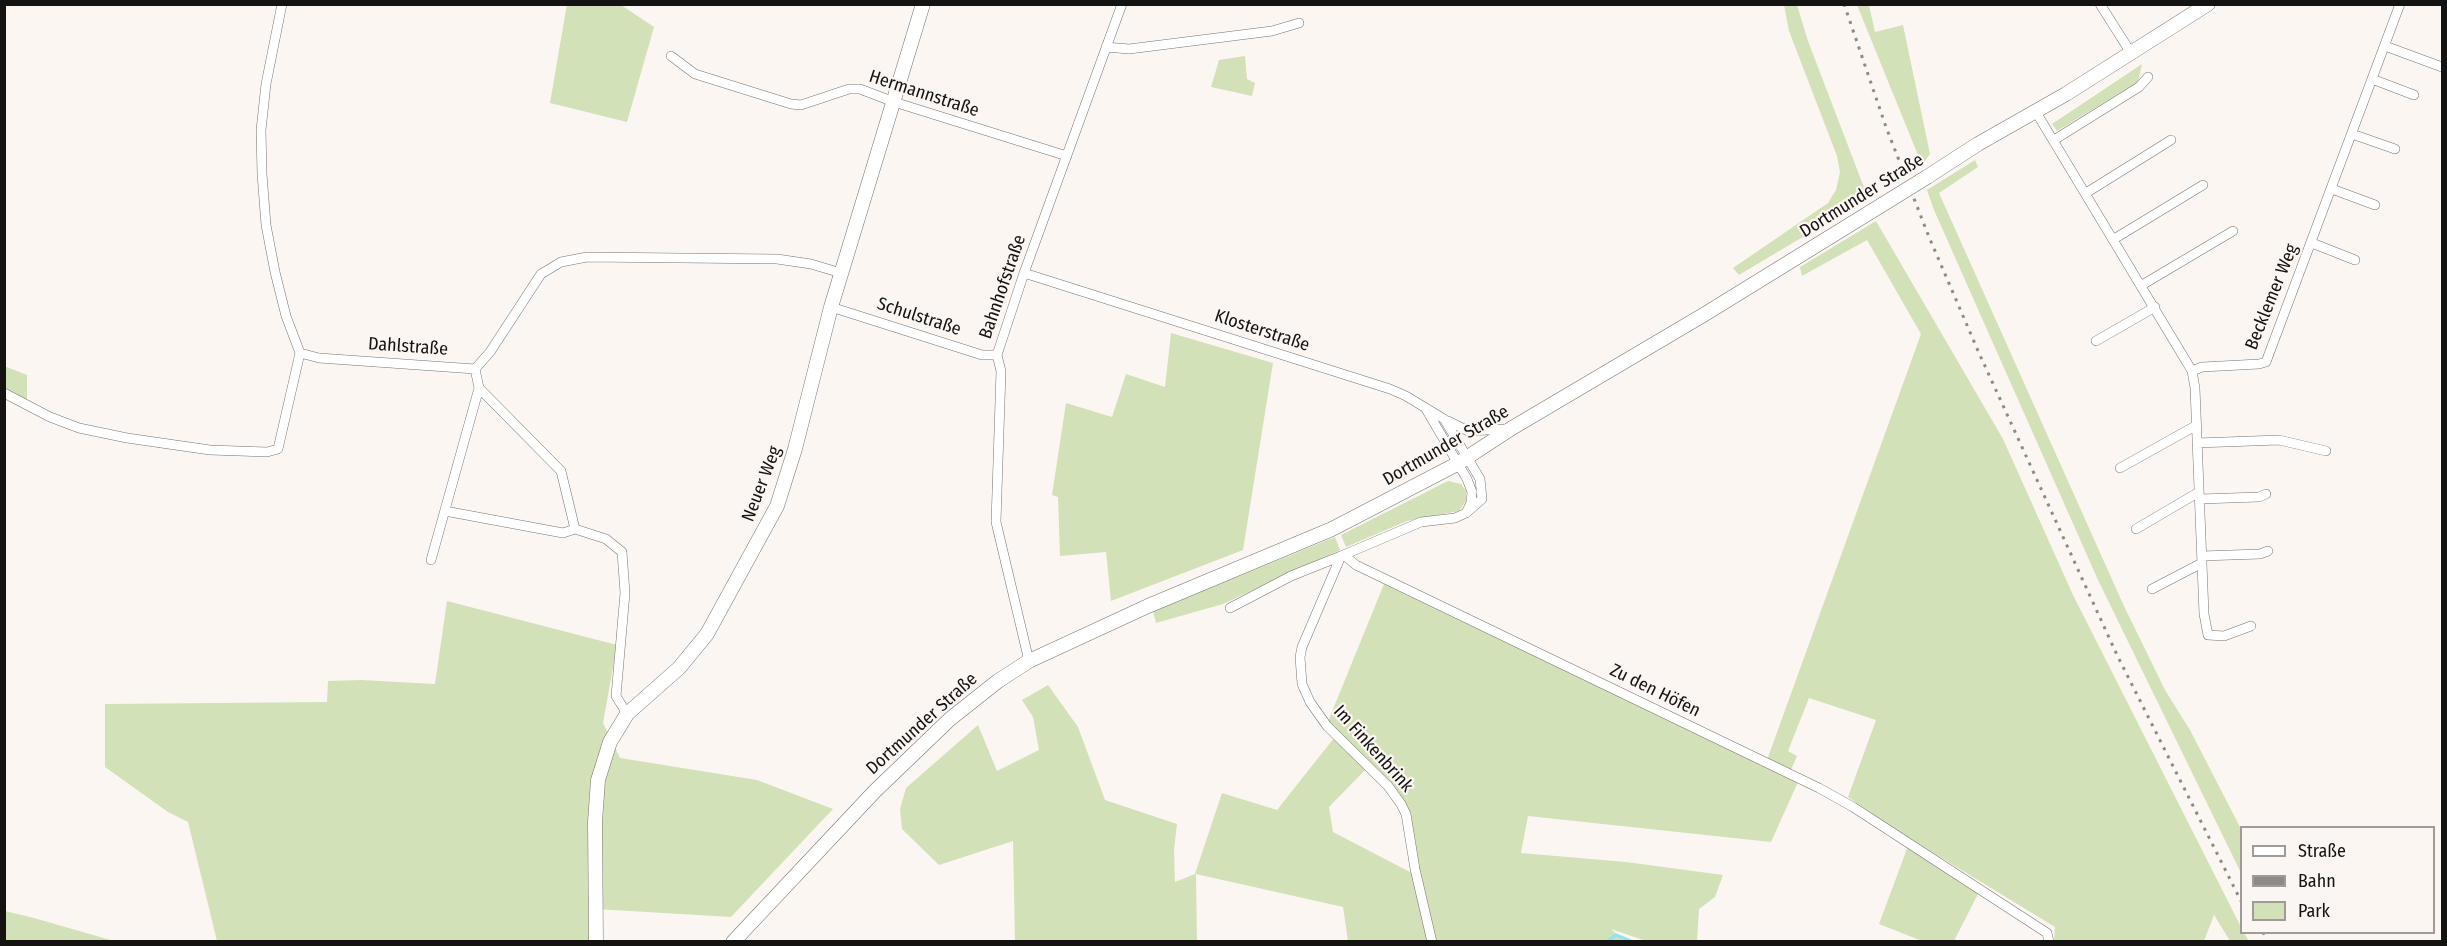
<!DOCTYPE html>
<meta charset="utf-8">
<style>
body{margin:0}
#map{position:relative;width:2447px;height:946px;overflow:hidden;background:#fcf6f2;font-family:"Fira Sans Condensed",sans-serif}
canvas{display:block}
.frame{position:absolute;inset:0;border:6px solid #151312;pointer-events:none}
.legend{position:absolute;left:2240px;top:826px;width:195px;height:108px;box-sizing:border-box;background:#fcf6f2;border:2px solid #a09b98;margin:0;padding:8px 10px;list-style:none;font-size:18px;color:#151312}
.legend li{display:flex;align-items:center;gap:12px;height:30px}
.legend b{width:30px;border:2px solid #a09b98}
</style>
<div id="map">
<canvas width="2447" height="946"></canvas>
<div class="frame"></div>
<ul class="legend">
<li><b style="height:8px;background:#fff"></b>Straße</li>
<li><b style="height:8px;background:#8e8a88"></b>Bahn</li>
<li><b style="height:16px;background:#d2e1b8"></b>Park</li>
</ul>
</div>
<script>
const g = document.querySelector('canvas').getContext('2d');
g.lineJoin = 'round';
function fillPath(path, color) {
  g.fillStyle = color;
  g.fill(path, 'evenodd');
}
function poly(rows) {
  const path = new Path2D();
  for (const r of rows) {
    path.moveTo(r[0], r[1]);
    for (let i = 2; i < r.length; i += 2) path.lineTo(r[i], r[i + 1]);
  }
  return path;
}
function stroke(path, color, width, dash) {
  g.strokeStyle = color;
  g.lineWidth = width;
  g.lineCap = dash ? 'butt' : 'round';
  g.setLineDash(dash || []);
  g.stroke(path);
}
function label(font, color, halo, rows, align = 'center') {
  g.font = font + ' "Fira Sans Condensed",sans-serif';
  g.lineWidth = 4.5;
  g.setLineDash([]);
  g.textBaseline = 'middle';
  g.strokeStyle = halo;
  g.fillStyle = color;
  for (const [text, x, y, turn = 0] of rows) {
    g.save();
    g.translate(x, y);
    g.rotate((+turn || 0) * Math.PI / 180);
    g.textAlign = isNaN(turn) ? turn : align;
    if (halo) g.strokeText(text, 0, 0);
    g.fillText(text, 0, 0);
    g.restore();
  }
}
fillPath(poly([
 [567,4,621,5,654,27,627,122,550,103],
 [1784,5,1797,5,1808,41,1868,198,1739,275,1733,268,1828,203,1836,190,1840,172,1837,156,1789,31],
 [1857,5,1869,5,1875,32,1903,25,1930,154,1922,165],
 [1245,56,1247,79,1255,83,1252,96,1211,87,1219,60],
 [2142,64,2138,82,2057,131,2052,124],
 [1975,160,1978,167,1939,193,2123,604,2165,690,2190,730,2241,829,2241,873,2098,580,1934,210,1927,190],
 [1876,221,2003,439,2073,595,2241,927,2242,932,2244,933,2249,941,2230,941,2214,915,2204,941,2054,941,2055,927,1899,832,1848,797,1876,720,1809,698,1788,751,1797,756,1791,770,1767,760,1921,334,1867,240,1802,276,1800,267],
 [1171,333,1273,363,1243,550,1111,601,1106,552,1060,556,1058,497,1052,495,1066,403,1112,417,1126,374,1165,387],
 [4,366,27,375,27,404,5,393],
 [1448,481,1461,484,1466,491,1466,501,1459,511,1407,521,1346,547,1341,535],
 [1335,537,1340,550,1223,604,1156,623,1153,611],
 [1384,584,1798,782,1771,842,1528,816,1521,853,1626,862,1723,875,1715,897,1699,909,1697,942,1646,941,1611,929,1625,941,1348,941,1343,907,1196,874,1197,941,1015,941,1013,841,939,865,902,829,900,809,906,788,978,725,997,771,1039,750,1033,717,1022,700,1048,685,1078,727,1105,800,1177,824,1174,850,1175,882,1195,874,1222,793,1277,810,1334,738,1366,769,1329,807,1333,832,1410,872,1417,870,1408,815,1327,724],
 [447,601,617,645,603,723,620,758,757,780,833,809,731,917,596,909,596,942,217,941,188,822,168,812,105,767,105,704,327,702,328,681,361,680,435,684],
 [1908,846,1979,892,1954,941,1922,941,1879,924],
 [5,911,34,918,114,941,5,941]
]), '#d2e1b8');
stroke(poly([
 [1606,942,1616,935,1633,942]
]), '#8ee6ed', 3);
const street = poly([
 [282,4,266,84,261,130,262,174,266,225,275,272,286,316,300,353],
 [2100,4,2131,53],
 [2385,46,2442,67],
 [1106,47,1129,49,1272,31,1299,23],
 [671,56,695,74,791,104,801,105,849,89,860,89,894,102,1067,156],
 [2372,79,2414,95],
 [2036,112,2192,371,2195,388,2204,614,2208,635,2224,636,2251,626],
 [2352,134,2395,149],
 [2054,140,2139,87,2148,77],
 [2332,189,2375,205],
 [2086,193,2171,140],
 [2114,239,2203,185],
 [2312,243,2355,260],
 [1024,273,1390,389,1406,396,1444,419,1458,442,1480,479,1482,499,1466,513,1455,518,1421,522,1341,556,1302,647,1300,657,1302,684,1310,702,1327,726,1388,786,1401,804,1406,814,1415,869,1432,942],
 [2142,285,2233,231],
 [831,307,982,355,997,355],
 [2096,341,2155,307],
 [300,353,319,358,475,369,490,352,541,274,561,262,587,257,777,259,811,264,841,273],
 [2192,371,2202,367,2259,364,2266,362,2400,4],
 [4,393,50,417,79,428,127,438,210,450,267,452,278,449,300,353],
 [1426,409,1467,479,1472,492,1471,503,1467,511],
 [1448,421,1468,431,1506,429],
 [2197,443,2279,440,2326,451],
 [2120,468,2197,425],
 [2200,499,2259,497,2266,494],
 [445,511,563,533,575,529,561,471,479,388],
 [575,529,606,539,622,552,625,593,616,696,627,714],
 [2136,529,2199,492],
 [1344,555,1356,565,1819,788,1853,807,2047,933,2049,942],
 [2202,556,2260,554,2268,551],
 [431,560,479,388,475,369],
 [2152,589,2202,563],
 [1230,608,1291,576,1341,556],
 [1029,661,996,522,1001,371,997,355,1024,273,1122,4]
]);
const secondary = poly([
 [1927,177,1978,144,2066,94,2208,4],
 [596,942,595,822,598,780,610,742,627,714,679,668,707,634,777,506,795,449,831,307,923,4],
 [733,942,875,791,950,719,998,681,1029,661,1148,606,1332,529,1457,464,1512,428,1705,314,1872,211]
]);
stroke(street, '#797470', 10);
stroke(secondary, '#797470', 15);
stroke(street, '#fff', 9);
stroke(secondary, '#fff', 14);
stroke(poly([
 [1844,4,1886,127,1929,237,1979,353,2117,655,2242,903],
 [2263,932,2267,942]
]), '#8e8a88', 3, [3, 6]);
const secondaryBridge = poly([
 [1872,211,1927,177]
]);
stroke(secondaryBridge, '#797470', 15, []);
stroke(secondaryBridge, '#fff', 14);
label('18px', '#151312', '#fcf6f2', [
 ["Hermannstraße",924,94,18],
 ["Dortmunder Straße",1862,196,-32],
 ["Bahnhofstraße",1003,287,-71],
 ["Becklemer Weg",2272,297,-68],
 ["Schulstraße",919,317,18],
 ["Klosterstraße",1262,331,18],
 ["Dahlstraße",408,347,4],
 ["Dortmunder Straße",1446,446,-30],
 ["Neuer Weg",762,484,-69],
 ["Zu den Höfen",1655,691,26],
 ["Dortmunder Straße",922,724,-42],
 ["Im Finkenbrink",1373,749,48]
]);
</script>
